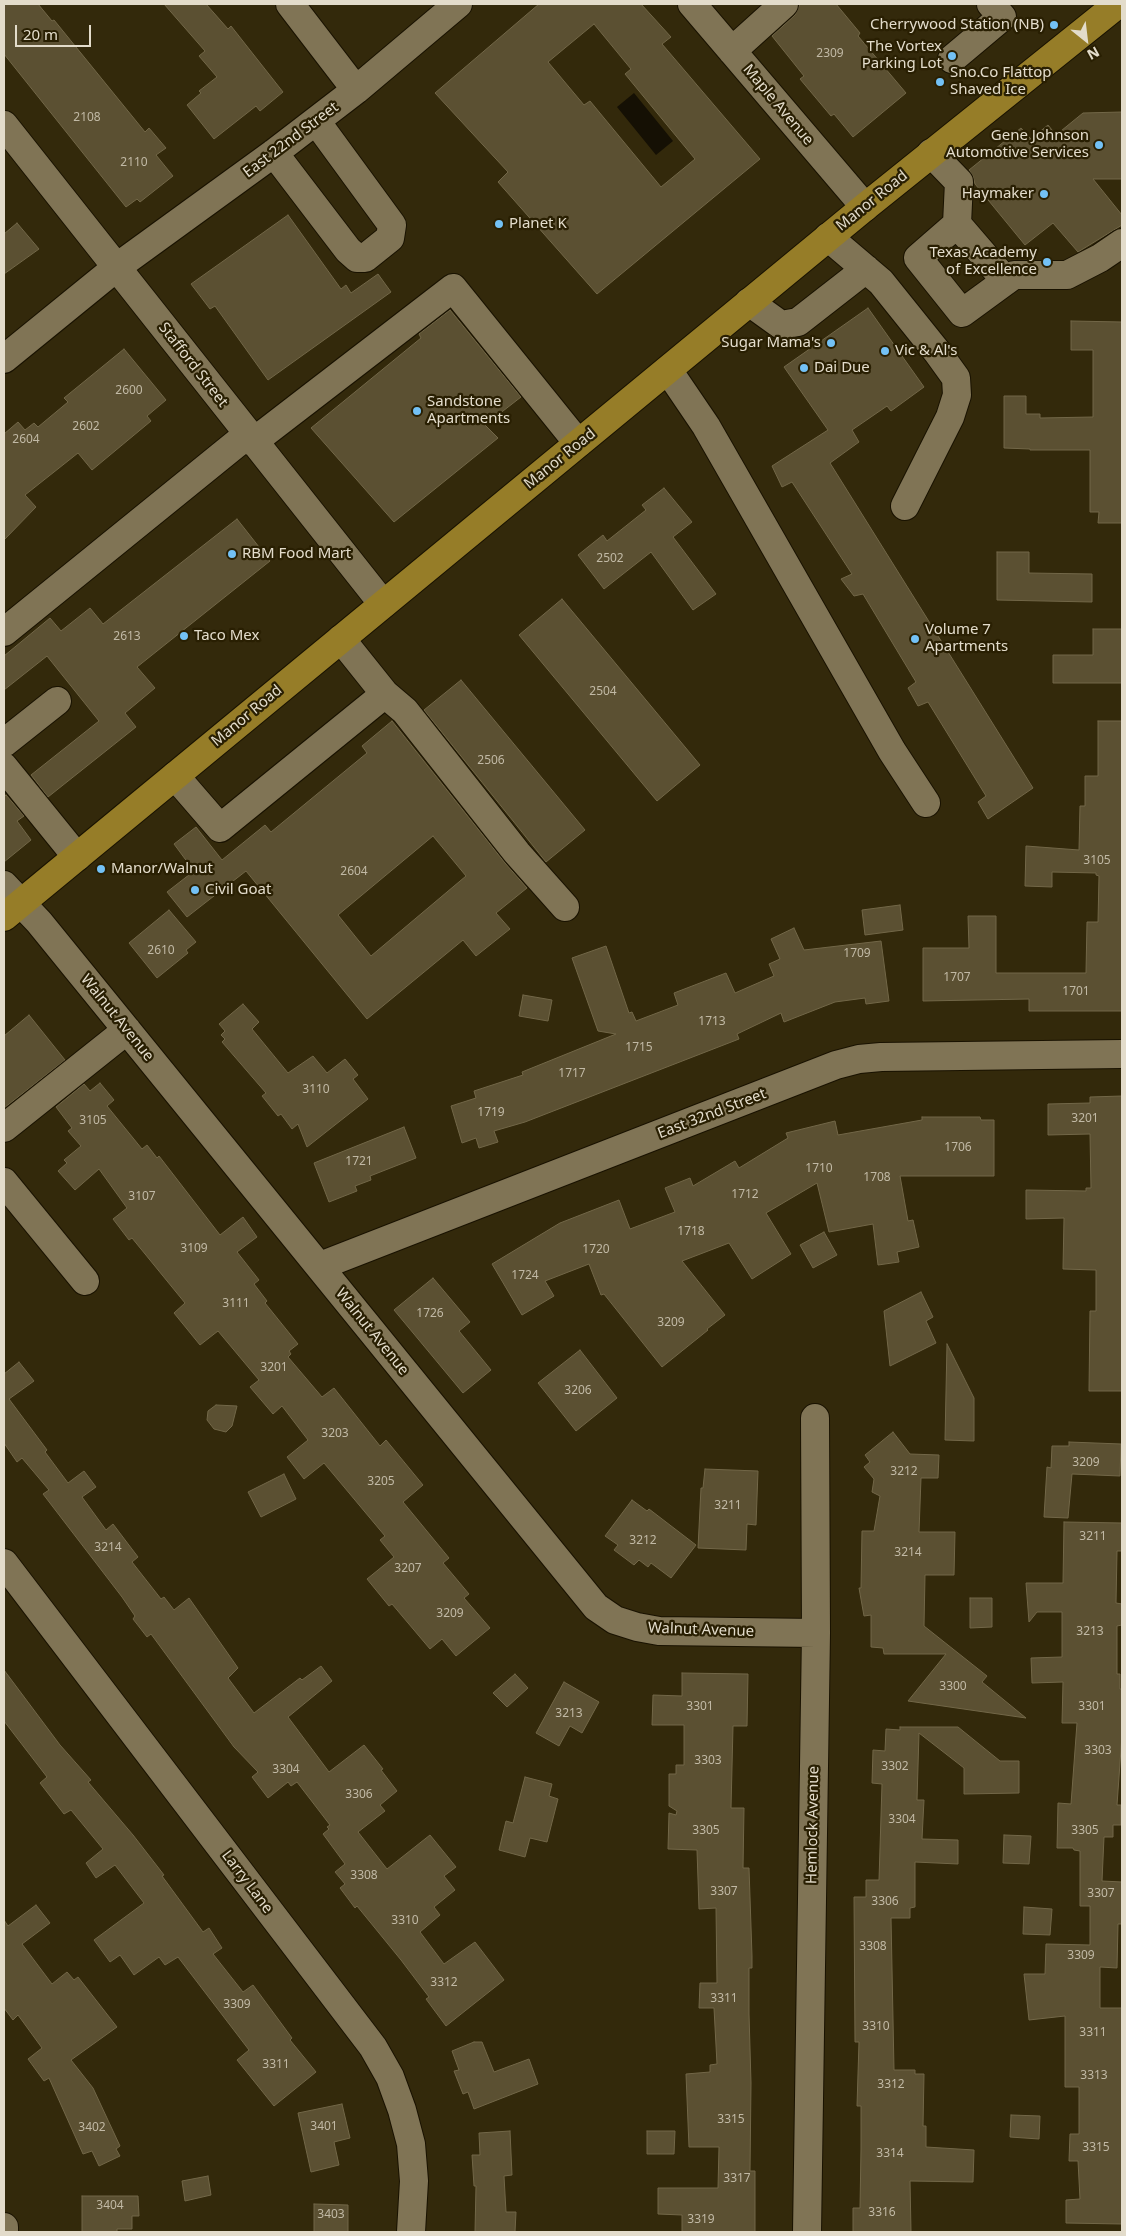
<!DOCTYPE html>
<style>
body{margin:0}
#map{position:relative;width:1126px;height:2236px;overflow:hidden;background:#33290b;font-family:"Noto Sans",sans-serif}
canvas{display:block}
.frame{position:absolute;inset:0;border:5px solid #e3dccb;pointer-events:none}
.north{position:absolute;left:1061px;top:15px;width:50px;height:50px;-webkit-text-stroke:4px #291f02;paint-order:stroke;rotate:151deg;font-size:14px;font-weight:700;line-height:20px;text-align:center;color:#e3dccb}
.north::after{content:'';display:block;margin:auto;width:18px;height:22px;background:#e3dccb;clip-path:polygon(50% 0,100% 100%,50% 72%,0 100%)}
.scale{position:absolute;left:15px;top:25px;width:76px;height:22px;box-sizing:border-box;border:2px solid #e3dccb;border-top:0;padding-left:6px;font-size:15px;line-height:18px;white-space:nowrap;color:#e3dccb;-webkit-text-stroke:4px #291f02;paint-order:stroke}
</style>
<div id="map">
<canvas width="1126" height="2236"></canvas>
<div class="frame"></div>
<div class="north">N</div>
<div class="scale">20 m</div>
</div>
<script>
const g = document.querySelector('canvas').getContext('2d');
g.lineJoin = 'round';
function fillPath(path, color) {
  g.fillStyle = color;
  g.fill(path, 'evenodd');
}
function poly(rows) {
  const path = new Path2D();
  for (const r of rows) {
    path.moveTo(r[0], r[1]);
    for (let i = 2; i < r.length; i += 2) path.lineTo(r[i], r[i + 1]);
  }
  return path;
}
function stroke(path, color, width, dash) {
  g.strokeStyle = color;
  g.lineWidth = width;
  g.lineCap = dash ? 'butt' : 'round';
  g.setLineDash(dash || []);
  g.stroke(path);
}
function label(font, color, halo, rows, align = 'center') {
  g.font = font + ' "Noto Sans",sans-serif';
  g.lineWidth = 4.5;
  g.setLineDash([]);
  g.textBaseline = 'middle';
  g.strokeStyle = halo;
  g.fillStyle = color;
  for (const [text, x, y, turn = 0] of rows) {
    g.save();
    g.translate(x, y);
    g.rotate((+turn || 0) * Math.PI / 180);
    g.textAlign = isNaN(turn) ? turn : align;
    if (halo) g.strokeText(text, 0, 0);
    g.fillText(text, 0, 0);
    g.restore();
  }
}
fillPath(poly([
 [634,93,673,141,656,155,617,107]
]), '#151004');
const building = poly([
 [4,4,38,4,52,21,54,20,145,132,149,128,166,148,156,155,173,176,140,202,137,199,126,207,4,54,4,4],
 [164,4,206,4,228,29,231,26,283,92,260,111,256,106,214,139,187,105,201,93,199,91,217,77,199,56,205,51,164,4],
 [539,4,641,4,671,37,662,44,760,159,597,294,498,182,508,172,435,93,539,4],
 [594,24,631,69,625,74,695,159,661,187,590,101,584,105,548,62,594,24],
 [800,4,836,4,860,33,858,36,906,93,853,137,834,114,831,116,800,79,804,76,772,36,795,15,800,4],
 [1122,112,1122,179,1093,179,1122,215,1122,225,1078,252,1053,223,1025,245,975,184,973,176,969,170,1021,128,1031,139,1048,125,1056,135,1083,113,1122,112],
 [288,215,341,289,346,285,351,293,378,274,391,292,268,380,215,306,210,309,191,284,288,215],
 [17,223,39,249,4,274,4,234,17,223],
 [868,308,924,387,891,411,887,406,852,430,859,442,830,463,1033,788,988,819,978,802,986,796,928,702,918,706,908,688,916,682,863,594,854,596,841,579,852,574,792,482,782,487,772,466,828,430,784,367,868,308],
 [450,310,521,397,485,425,498,438,394,522,311,428,421,338,419,334,450,310],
 [1071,321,1122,322,1122,523,1098,523,1099,512,1090,512,1090,450,1030,450,1030,449,1004,448,1004,396,1026,396,1026,414,1040,414,1040,418,1093,417,1093,350,1071,350,1071,321],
 [124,349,166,400,147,416,151,421,92,470,78,453,25,495,36,507,4,540,4,434,18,422,25,430,34,423,38,427,68,402,64,398,124,349],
 [664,488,692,522,673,537,716,594,693,610,651,552,604,589,578,555,603,535,607,541,646,510,642,505,664,488],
 [237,519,270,561,137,667,155,688,125,713,136,727,48,797,31,775,99,721,47,656,4,690,4,656,50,618,61,631,90,608,103,624,237,519],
 [997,552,1029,552,1029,573,1092,574,1092,602,997,600,997,552],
 [562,599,700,765,657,801,519,635,562,599],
 [1093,629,1122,629,1122,683,1053,683,1053,655,1093,655,1093,629],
 [461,680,585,830,546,862,424,710,461,680],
 [392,721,505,863,527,888,496,913,510,929,476,956,463,940,367,1019,246,871,187,917,167,892,194,871,174,844,196,827,222,860,265,825,271,832,367,753,362,746,392,721],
 [433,836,466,876,371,956,338,915,433,836],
 [1098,721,1122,721,1122,1011,1029,1011,1029,999,923,1001,923,948,969,948,968,916,996,916,996,973,1086,973,1087,922,1098,922,1099,876,1096,875,1096,873,1052,872,1052,887,1025,886,1026,846,1079,850,1080,806,1085,806,1085,776,1098,776,1098,721],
 [6,795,24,816,17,821,31,840,4,862,4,797,6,795],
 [900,905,903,930,865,935,862,910,900,905],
 [169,910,196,942,186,950,188,953,157,978,129,943,169,910],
 [794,928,804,950,881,941,889,1001,866,1004,865,998,835,1002,784,1022,781,1013,737,1034,739,1039,525,1122,494,1131,498,1142,479,1148,476,1138,462,1143,451,1106,476,1098,474,1091,523,1075,522,1072,616,1034,598,1031,572,958,606,946,629,1013,632,1012,636,1021,678,1005,674,993,726,973,735,993,774,976,769,964,780,959,771,939,794,928],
 [523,995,552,1000,548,1021,519,1016,523,995],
 [243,1004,259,1022,252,1029,288,1073,313,1056,327,1073,345,1059,358,1075,353,1079,368,1099,307,1147,298,1124,292,1129,281,1114,278,1116,262,1096,266,1093,222,1042,225,1039,221,1035,225,1031,219,1024,243,1004],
 [29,1015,65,1060,4,1108,4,1036,29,1015],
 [100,1083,114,1100,107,1106,142,1149,147,1145,157,1158,159,1156,220,1235,243,1217,257,1237,237,1252,259,1280,254,1284,267,1301,265,1303,298,1344,289,1351,291,1354,288,1357,322,1397,334,1388,380,1446,386,1440,423,1485,403,1502,449,1558,443,1563,469,1594,464,1598,490,1628,456,1656,442,1639,430,1649,392,1604,389,1606,367,1579,394,1557,380,1540,385,1536,324,1463,304,1479,287,1457,308,1440,282,1406,273,1414,250,1387,259,1380,218,1331,200,1345,174,1313,185,1303,132,1238,129,1240,113,1219,127,1208,99,1169,75,1190,58,1171,67,1163,64,1160,81,1146,68,1131,72,1128,56,1107,84,1084,90,1091,100,1083],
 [1122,1096,1122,1391,1089,1391,1090,1311,1096,1311,1096,1270,1063,1269,1064,1218,1026,1219,1026,1190,1086,1191,1086,1188,1091,1188,1090,1134,1048,1135,1048,1104,1090,1103,1090,1097,1122,1096],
 [922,1117,980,1117,981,1120,994,1120,994,1176,900,1176,908,1221,913,1220,919,1247,897,1252,899,1262,878,1265,873,1224,829,1232,817,1183,766,1213,791,1254,752,1279,729,1243,682,1261,725,1315,707,1329,708,1330,662,1367,604,1294,601,1295,589,1264,545,1281,554,1296,522,1315,492,1264,560,1223,619,1200,630,1229,675,1212,665,1188,690,1178,693,1186,735,1161,739,1168,788,1138,786,1133,835,1121,838,1135,922,1120,922,1117],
 [404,1127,416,1158,370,1176,371,1180,355,1186,357,1191,329,1202,314,1163,404,1127],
 [824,1232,837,1255,813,1268,800,1245,824,1232],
 [433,1278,470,1322,459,1331,491,1370,463,1393,394,1310,433,1278],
 [921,1292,933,1317,926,1321,936,1343,890,1366,884,1311,921,1292],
 [947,1344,974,1398,974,1441,945,1440,947,1344],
 [580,1350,617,1398,576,1431,538,1383,580,1350],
 [19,1362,34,1381,9,1399,47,1450,45,1452,68,1483,84,1471,96,1487,82,1497,106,1530,113,1524,138,1557,132,1562,161,1599,164,1597,174,1610,189,1598,238,1668,228,1678,254,1713,300,1678,302,1680,321,1666,332,1681,288,1717,329,1772,364,1745,383,1769,381,1770,397,1791,380,1805,385,1811,358,1832,387,1869,430,1835,456,1867,444,1876,455,1890,434,1907,440,1915,420,1932,444,1964,475,1942,504,1980,446,2026,426,1999,429,1997,401,1960,357,1906,355,1908,340,1888,345,1884,335,1872,345,1864,323,1834,329,1829,327,1827,330,1825,297,1782,291,1786,288,1782,268,1798,252,1777,258,1772,234,1747,151,1634,147,1637,133,1619,135,1616,122,1597,43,1494,49,1490,22,1458,17,1462,4,1443,4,1374,19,1362],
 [216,1405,237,1406,232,1426,226,1432,214,1429,207,1420,208,1411,216,1405],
 [893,1432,910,1454,939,1455,938,1478,921,1478,919,1532,955,1532,954,1575,925,1575,924,1626,987,1676,982,1682,1026,1718,908,1701,946,1654,884,1654,883,1648,871,1647,871,1615,864,1616,859,1588,861,1588,862,1531,874,1531,880,1496,872,1492,874,1479,864,1467,870,1462,865,1455,893,1432],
 [1069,1442,1121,1444,1120,1476,1072,1474,1068,1518,1044,1517,1047,1467,1051,1468,1052,1446,1069,1446,1069,1442],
 [705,1469,758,1471,756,1525,747,1524,746,1550,698,1548,701,1488,703,1488,705,1469],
 [284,1474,296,1499,261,1517,248,1492,284,1474],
 [632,1500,647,1511,649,1509,696,1545,671,1578,651,1563,648,1567,639,1560,634,1565,614,1550,618,1545,605,1536,632,1500],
 [1064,1522,1122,1523,1122,1551,1117,1551,1116,1603,1122,1604,1122,1625,1117,1626,1117,1674,1120,1674,1120,1689,1122,1689,1122,1735,1117,1805,1121,1805,1121,1825,1113,1825,1113,1837,1104,1837,1102,1881,1122,1882,1122,1924,1118,1924,1117,1968,1100,1967,1100,2008,1122,2008,1122,2224,1066,2223,1066,2200,1080,2199,1078,2161,1069,2161,1070,2134,1079,2134,1079,2087,1065,2087,1065,2016,1029,2020,1024,1974,1045,1974,1046,1944,1090,1945,1090,1906,1080,1906,1080,1851,1074,1850,1073,1848,1057,1848,1058,1803,1071,1804,1077,1723,1062,1723,1063,1682,1032,1683,1031,1658,1062,1657,1062,1612,1037,1612,1029,1622,1026,1583,1063,1583,1064,1522],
 [970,1598,992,1598,992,1627,970,1628,970,1598],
 [4,1670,60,1745,91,1780,88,1782,133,1835,164,1875,162,1876,203,1932,209,1928,222,1948,213,1954,243,1992,253,1985,292,2038,290,2040,316,2072,274,2106,237,2060,249,2050,178,1957,165,1965,159,1957,134,1975,120,1955,110,1962,94,1940,144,1903,115,1865,96,1878,86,1863,103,1849,71,1810,64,1814,40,1783,47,1777,4,1721,4,1670],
 [682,1673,748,1674,747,1726,733,1726,731,1808,744,1808,743,1868,749,1868,752,1956,752,1968,749,1968,749,2014,751,2083,750,2171,755,2171,755,2232,682,2232,682,2215,658,2214,658,2188,718,2188,719,2147,689,2147,686,2074,710,2072,710,2065,717,2064,714,2008,699,2008,700,1983,717,1983,716,1908,699,1909,697,1850,668,1849,669,1813,676,1815,677,1811,669,1806,669,1774,676,1774,676,1765,684,1765,684,1725,652,1725,653,1695,682,1696,682,1673],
 [515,1674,528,1688,507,1707,493,1693,515,1674],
 [564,1682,599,1702,582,1733,570,1726,559,1746,536,1733,564,1682],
 [900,1727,958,1727,1000,1761,1019,1761,1019,1793,964,1794,964,1768,919,1733,917,1800,924,1800,922,1839,958,1840,958,1864,915,1862,915,1907,910,1908,910,1918,891,1918,894,2070,915,2070,915,2074,924,2074,923,2126,926,2126,926,2147,974,2150,973,2182,910,2181,911,2232,853,2232,853,2208,860,2208,861,2149,861,2106,857,2106,859,2042,855,2042,854,1897,866,1897,866,1880,879,1880,882,1784,872,1783,873,1750,885,1751,886,1729,900,1730,900,1727],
 [525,1777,552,1784,549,1796,558,1799,547,1842,530,1838,525,1857,499,1850,506,1821,513,1823,525,1777],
 [1004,1835,1031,1836,1029,1864,1003,1863,1004,1835],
 [36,1905,50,1923,22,1944,52,1984,67,1972,74,1980,78,1977,117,2027,71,2060,93,2088,120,2146,116,2149,120,2156,99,2166,92,2151,83,2154,49,2078,44,2081,28,2059,42,2048,18,2015,13,2020,4,2008,4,1920,8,1926,36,1905],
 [1024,1907,1052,1909,1050,1935,1023,1934,1024,1907],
 [474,2042,482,2042,494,2072,529,2059,538,2084,474,2109,468,2092,463,2094,454,2071,459,2070,452,2051,474,2042],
 [342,2104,350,2138,334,2142,339,2165,311,2172,298,2113,342,2104],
 [1011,2115,1040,2116,1039,2139,1010,2137,1011,2115],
 [510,2131,512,2175,504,2176,506,2212,516,2212,515,2232,475,2232,476,2186,474,2186,472,2155,480,2155,479,2133,510,2131],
 [647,2131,675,2131,674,2154,647,2154,647,2131],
 [208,2176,211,2195,185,2201,182,2181,208,2176],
 [82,2196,138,2196,139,2216,132,2216,132,2229,117,2229,117,2232,82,2232,82,2196],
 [314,2204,348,2205,348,2232,314,2232,314,2204]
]);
fillPath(building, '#5b5032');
stroke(building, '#726748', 1);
const minor = poly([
 [290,4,356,90],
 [692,4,865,207],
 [732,51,784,4],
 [952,59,1002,17,991,4],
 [4,125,383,604],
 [274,153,348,250,357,258,365,258,390,238,392,225,316,121],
 [931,153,959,182,957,224],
 [828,237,881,282,938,353,956,378,957,395,950,417,905,506],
 [1006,281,957,224,918,258,962,313,1014,275,1067,275,1100,258,1122,243],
 [749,302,781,325,798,322,866,269],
 [4,359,117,267,274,153,356,90,458,4],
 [668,370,706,426,892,751,926,803],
 [253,442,453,288,578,443],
 [4,632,247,435],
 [341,639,385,694,405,711,517,853,565,907],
 [4,743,57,701],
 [4,767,77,857],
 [175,776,220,828,385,694],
 [4,885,39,922,596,1607,615,1620,637,1627,659,1631,816,1633],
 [4,1128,127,1030],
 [4,1182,85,1281],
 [320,1266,836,1065,859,1059,881,1057,1122,1054],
 [4,1563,373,2047,390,2077,402,2110,411,2144,414,2181,411,2232],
 [4,2227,4,2232],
 [807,2232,816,1633,815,1418]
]);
const major = poly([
 [4,917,865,207,1118,4]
]);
stroke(minor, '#191200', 30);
stroke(major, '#191200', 30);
stroke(minor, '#807455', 28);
stroke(major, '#967d28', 28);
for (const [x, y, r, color] of [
 [1054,25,5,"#73c1f5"],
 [952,56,5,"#73c1f5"],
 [940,82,5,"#73c1f5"],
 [1099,145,5,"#73c1f5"],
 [1044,194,5,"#73c1f5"],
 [499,224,5,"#73c1f5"],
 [1047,262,5,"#73c1f5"],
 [831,343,5,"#73c1f5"],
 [885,351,5,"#73c1f5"],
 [804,368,5,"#73c1f5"],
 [417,411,5,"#73c1f5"],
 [232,554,5,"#73c1f5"],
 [184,636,5,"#73c1f5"],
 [915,639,5,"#73c1f5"],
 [101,869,5,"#73c1f5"],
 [195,890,5,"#73c1f5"]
]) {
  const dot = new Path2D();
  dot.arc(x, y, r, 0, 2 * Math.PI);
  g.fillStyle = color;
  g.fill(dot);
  stroke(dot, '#291f02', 2);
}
label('12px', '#c1b9a5', null, [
 ["2309",830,54],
 ["2108",87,118],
 ["2110",134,163],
 ["2600",129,391],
 ["2602",86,427],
 ["2604",26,440],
 ["2502",610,559],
 ["2613",127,637],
 ["2504",603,692],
 ["2506",491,761],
 ["3105",1097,861],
 ["2604",354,872],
 ["2610",161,951],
 ["1709",857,954],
 ["1707",957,978],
 ["1701",1076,992],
 ["1713",712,1022],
 ["1715",639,1048],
 ["1717",572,1074],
 ["3110",316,1090],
 ["1719",491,1113],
 ["3201",1085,1119],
 ["3105",93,1121],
 ["1706",958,1148],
 ["1721",359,1162],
 ["1710",819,1169],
 ["1708",877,1178],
 ["1712",745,1195],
 ["3107",142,1197],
 ["1718",691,1232],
 ["3109",194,1249],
 ["1720",596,1250],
 ["1724",525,1276],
 ["3111",236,1304],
 ["1726",430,1314],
 ["3209",671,1323],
 ["3201",274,1368],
 ["3206",578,1391],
 ["3203",335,1434],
 ["3209",1086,1463],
 ["3212",904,1472],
 ["3205",381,1482],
 ["3211",728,1506],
 ["3211",1093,1537],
 ["3212",643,1541],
 ["3214",108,1548],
 ["3214",908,1553],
 ["3207",408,1569],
 ["3209",450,1614],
 ["3213",1090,1632],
 ["3300",953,1687],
 ["3301",700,1707],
 ["3301",1092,1707],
 ["3213",569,1714],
 ["3303",1098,1751],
 ["3303",708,1761],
 ["3302",895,1767],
 ["3304",286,1770],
 ["3306",359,1795],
 ["3304",902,1820],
 ["3305",706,1831],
 ["3305",1085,1831],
 ["3308",364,1876],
 ["3307",724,1892],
 ["3307",1101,1894],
 ["3306",885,1902],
 ["3310",405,1921],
 ["3308",873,1947],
 ["3309",1081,1956],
 ["3312",444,1983],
 ["3311",724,1999],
 ["3309",237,2005],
 ["3310",876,2027],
 ["3311",1093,2033],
 ["3311",276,2065],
 ["3313",1094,2076],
 ["3312",891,2085],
 ["3315",731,2120],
 ["3401",324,2127],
 ["3402",92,2128],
 ["3315",1096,2148],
 ["3314",890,2154],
 ["3317",737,2179],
 ["3404",110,2206],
 ["3316",882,2213],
 ["3403",331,2215],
 ["3319",701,2220]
]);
label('15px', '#e3dccb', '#291f02', [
 ["Cherrywood Station (NB)",1044,25,"right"],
 ["The Vortex",942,47,"right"],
 ["Parking Lot",942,64,"right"],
 ["Sno.Co Flattop",950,73],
 ["Shaved Ice",950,90],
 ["Gene Johnson",1089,136,"right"],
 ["Automotive Services",1089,153,"right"],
 ["Haymaker",1034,194,"right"],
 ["Planet K",509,224],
 ["Texas Academy",1037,253,"right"],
 ["of Excellence",1037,270,"right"],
 ["Sugar Mama's",821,343,"right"],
 ["Vic & Al's",895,351],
 ["Dai Due",814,368],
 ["Sandstone",427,402],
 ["Apartments",427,419],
 ["RBM Food Mart",242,554],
 ["Volume 7",925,630],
 ["Apartments",925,647],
 ["Taco Mex",194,636],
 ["Manor/Walnut",111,869],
 ["Civil Goat",205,890]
], 'left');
label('15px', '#e3dccb', '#291f02', [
 ["Maple Avenue",778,105,50],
 ["East 22nd Street",291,140,-37],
 ["Manor Road",872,201,-39],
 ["Stafford Street",193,365,52],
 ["Manor Road",560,459,-39],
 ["Manor Road",247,716,-40],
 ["Walnut Avenue",117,1018,51],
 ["East 32nd Street",712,1114,-21],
 ["Walnut Avenue",372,1332,51],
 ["Walnut Avenue",701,1630,2],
 ["Hemlock Avenue",813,1825,-89],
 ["Larry Lane",247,1882,53]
]);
</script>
